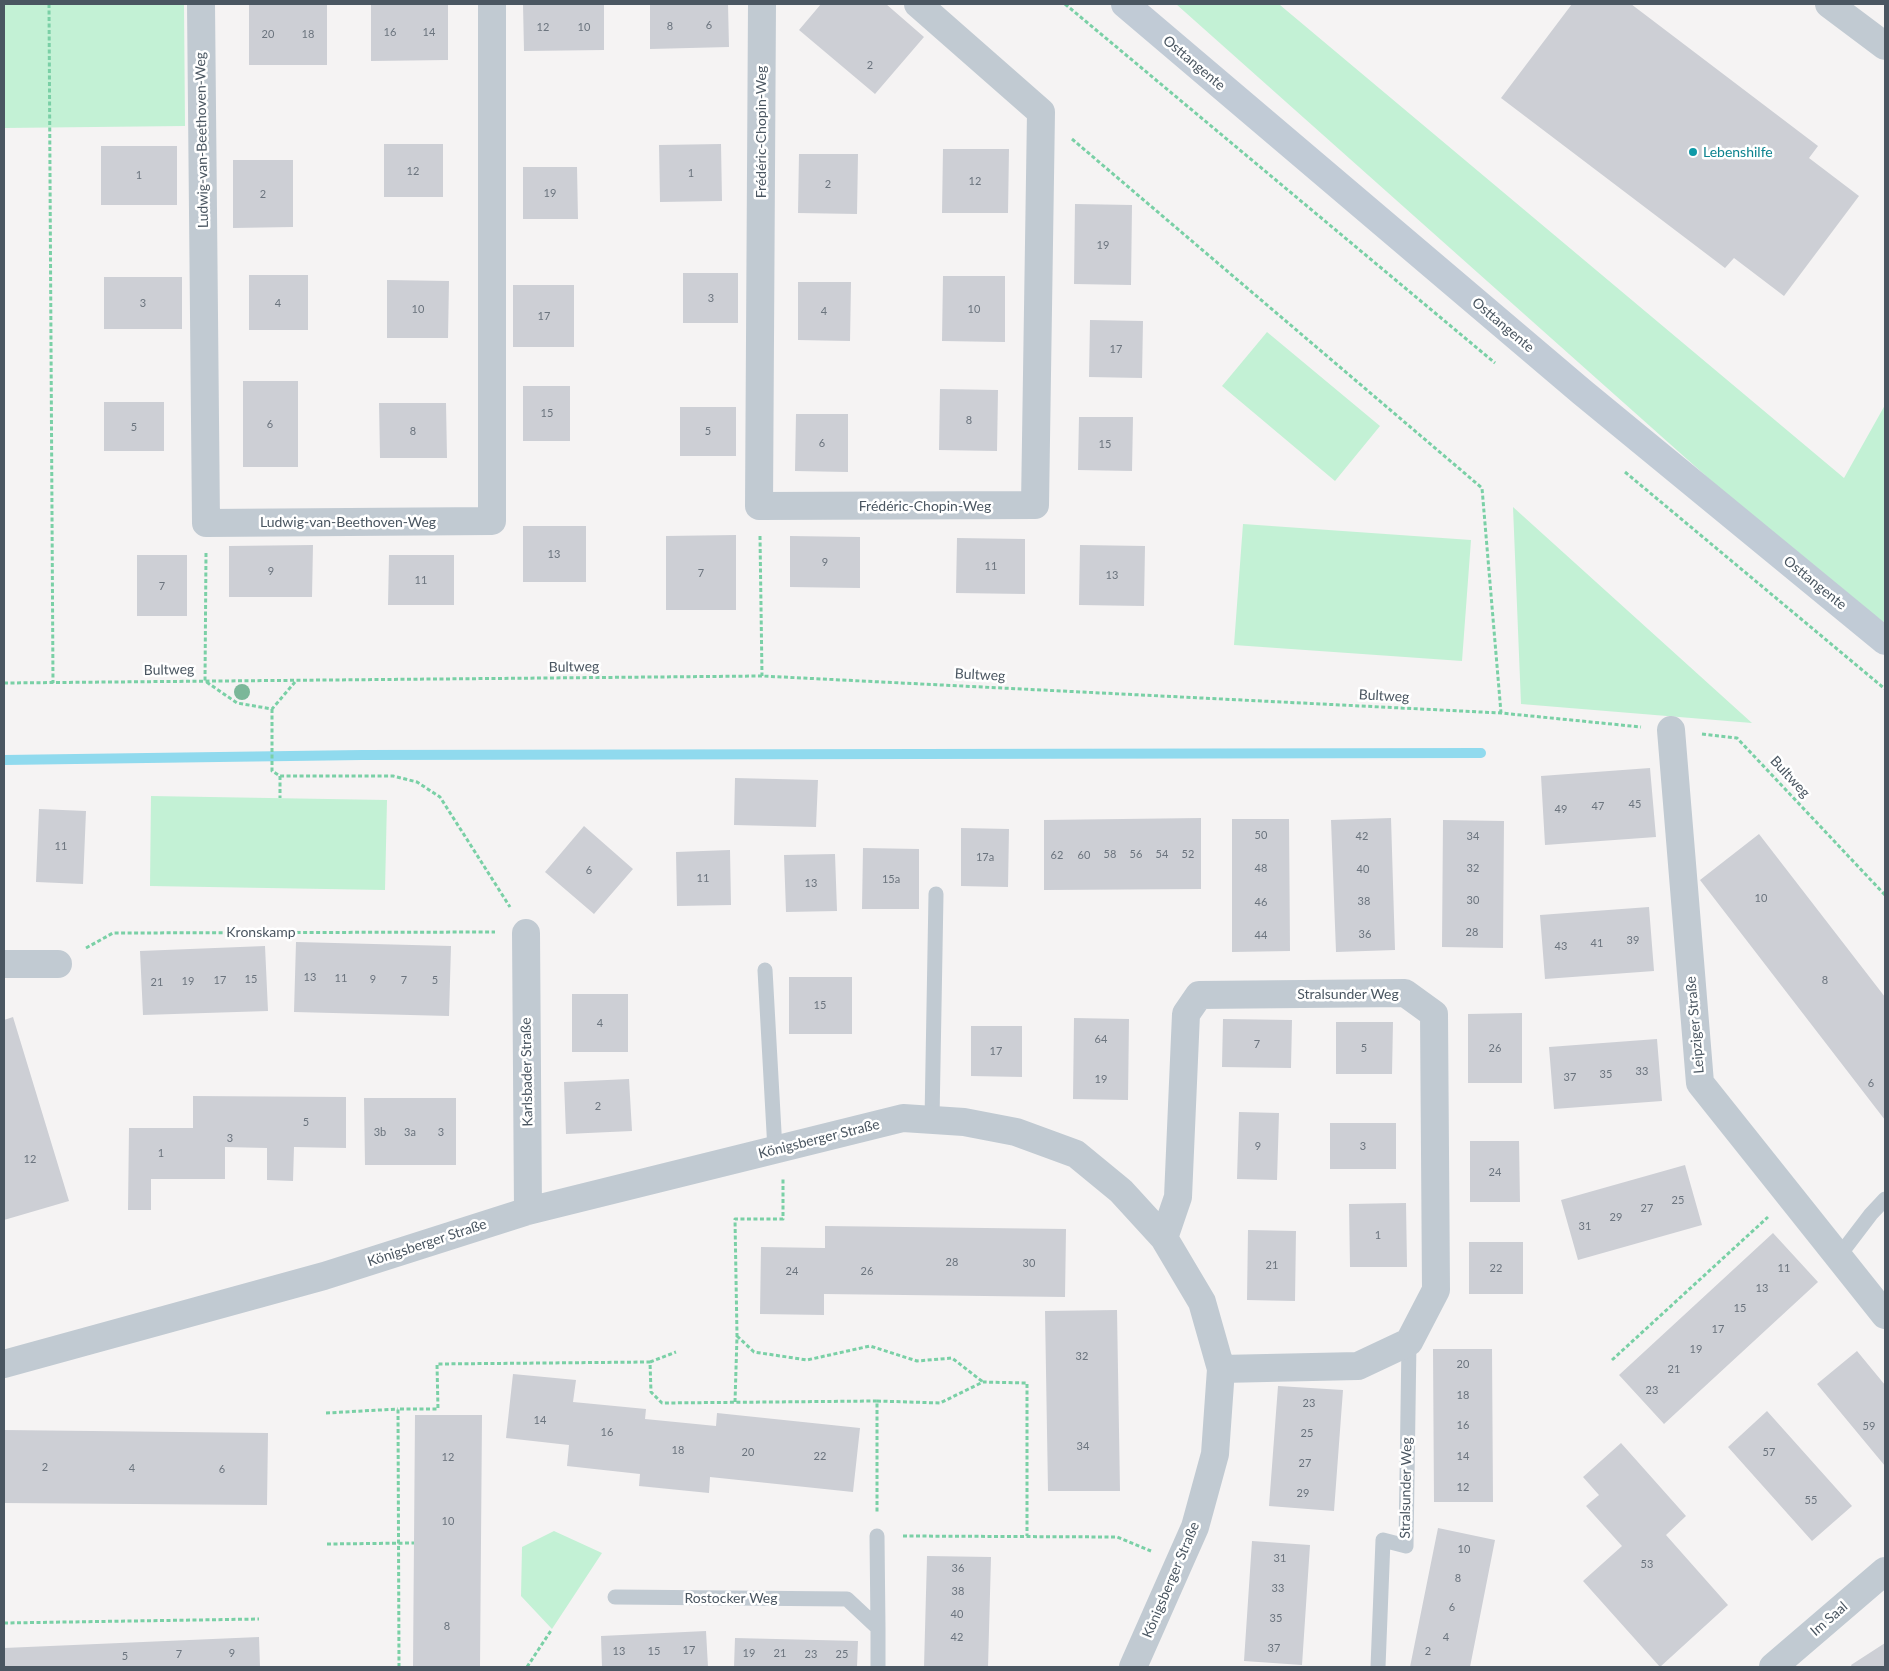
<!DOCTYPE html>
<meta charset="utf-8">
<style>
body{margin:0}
#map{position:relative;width:1889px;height:1671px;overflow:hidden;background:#f5f3f3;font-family:Lato,sans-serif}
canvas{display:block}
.frame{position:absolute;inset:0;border:5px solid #4a5661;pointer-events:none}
</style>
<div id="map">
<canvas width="1889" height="1671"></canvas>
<div class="frame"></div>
</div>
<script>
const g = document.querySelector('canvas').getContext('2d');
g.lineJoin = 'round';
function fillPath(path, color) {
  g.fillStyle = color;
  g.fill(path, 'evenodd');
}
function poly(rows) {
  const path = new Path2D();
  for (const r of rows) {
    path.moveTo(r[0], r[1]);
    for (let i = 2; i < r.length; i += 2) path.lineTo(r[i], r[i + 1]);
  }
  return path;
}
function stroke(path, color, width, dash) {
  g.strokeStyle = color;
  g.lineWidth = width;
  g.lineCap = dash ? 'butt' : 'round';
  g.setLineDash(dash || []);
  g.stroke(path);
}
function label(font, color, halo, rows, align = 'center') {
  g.font = font + ' Lato,sans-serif';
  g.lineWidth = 5;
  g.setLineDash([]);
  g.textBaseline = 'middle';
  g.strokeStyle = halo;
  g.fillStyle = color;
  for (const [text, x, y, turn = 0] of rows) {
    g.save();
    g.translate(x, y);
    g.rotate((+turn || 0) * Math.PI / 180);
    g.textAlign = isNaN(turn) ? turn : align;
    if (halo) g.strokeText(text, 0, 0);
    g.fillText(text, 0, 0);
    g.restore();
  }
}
fillPath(poly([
 [4,4,184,4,185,126,4,128],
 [1176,4,1280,5,1844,478,1885,405,1885,623,1798,558],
 [1267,332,1380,426,1335,481,1222,386],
 [1513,507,1752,723,1521,704],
 [1243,524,1471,540,1462,661,1234,645],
 [151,796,387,800,385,890,150,886],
 [554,1531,602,1553,552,1629,521,1596,522,1547]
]), '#c3f1d5');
stroke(poly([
 [4,760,362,755,1481,753]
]), '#90daee', 10);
fillPath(poly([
 [249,4,327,4,327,65,249,65],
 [371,4,448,4,448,60,371,61],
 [523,4,604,4,604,50,524,51],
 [650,4,728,4,729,47,650,49],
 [821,4,886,4,924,37,875,94,799,30],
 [1572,4,1631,4,1818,146,1809,158,1859,196,1784,296,1734,258,1725,268,1501,98],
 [384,144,443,144,443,197,384,197],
 [721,144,722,201,660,202,659,145],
 [101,146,177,146,177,205,101,205],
 [943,149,1009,149,1008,213,942,213],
 [799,154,858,154,857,214,798,213],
 [233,160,293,160,293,227,233,228],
 [523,167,577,167,578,219,523,219],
 [1075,204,1132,205,1131,285,1074,284],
 [683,273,738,273,738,323,683,323],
 [249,275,308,275,308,330,249,330],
 [943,276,1005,276,1005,342,942,341],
 [104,277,182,277,182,329,104,329],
 [387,280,449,281,448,338,387,338],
 [798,282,851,282,850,341,798,340],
 [513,285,574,285,574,347,513,347],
 [1090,320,1143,321,1142,378,1089,377],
 [243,381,298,381,298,467,243,467],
 [523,386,570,386,570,441,523,441],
 [940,389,998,390,997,451,939,450],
 [104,402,164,402,164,451,104,451],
 [379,403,446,403,447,458,380,458],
 [680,407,736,407,736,456,680,456],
 [796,414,848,414,848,472,795,471],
 [1079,417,1133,417,1132,471,1078,470],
 [523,526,586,526,586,582,523,582],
 [736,535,736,610,666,610,666,536],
 [790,536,860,537,860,588,790,587],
 [957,538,1025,539,1025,594,956,593],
 [313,545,312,597,229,597,229,546],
 [1080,545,1145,546,1144,606,1079,605],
 [137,555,187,555,187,616,137,616],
 [389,555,454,555,454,605,388,605],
 [1650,768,1656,837,1545,845,1541,776],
 [735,778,818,780,816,827,734,825],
 [39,809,86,811,83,884,36,882],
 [1201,818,1201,889,1044,890,1044,820],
 [1391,818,1395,950,1336,952,1331,820],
 [1232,819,1289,819,1290,951,1232,952],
 [1443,820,1504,821,1503,948,1442,947],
 [584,826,633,869,594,914,545,872],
 [961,828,1009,829,1008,887,961,886],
 [1759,834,1885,997,1885,1120,1700,880],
 [863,848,919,849,919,909,862,909],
 [730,850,731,905,677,906,676,852],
 [835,854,837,911,786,912,784,855],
 [1649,907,1654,971,1545,979,1540,915],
 [296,942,451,946,449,1016,294,1012],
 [265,946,268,1011,143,1015,140,951],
 [789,977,852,977,852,1034,789,1034],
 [572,994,628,994,628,1052,572,1052],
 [1522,1013,1522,1083,1468,1083,1468,1014],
 [13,1017,69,1201,4,1220,4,1020],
 [1074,1018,1129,1019,1128,1100,1073,1099],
 [1223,1019,1292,1020,1291,1068,1222,1067],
 [1336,1022,1393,1022,1392,1074,1336,1074],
 [971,1026,1022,1026,1022,1077,971,1076],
 [1657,1039,1662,1101,1554,1109,1549,1047],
 [629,1079,632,1131,566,1134,564,1082],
 [193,1096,346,1097,346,1148,294,1147,293,1181,267,1180,267,1148,225,1147,225,1179,151,1179,151,1210,128,1210,129,1128,193,1128],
 [364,1098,456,1098,456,1165,365,1165],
 [1239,1112,1279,1113,1277,1180,1237,1179],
 [1330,1123,1396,1123,1396,1169,1330,1169],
 [1470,1141,1519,1141,1520,1202,1470,1202],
 [1685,1165,1702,1225,1578,1260,1561,1200],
 [1406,1203,1407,1267,1350,1267,1349,1204],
 [825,1226,1066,1229,1065,1297,824,1294,824,1315,760,1314,761,1247,825,1248],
 [1248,1230,1296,1231,1295,1301,1247,1300],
 [1773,1233,1818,1282,1664,1424,1619,1375],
 [1469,1242,1523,1242,1523,1294,1469,1294],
 [1117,1310,1120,1491,1048,1491,1045,1311],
 [1433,1349,1492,1349,1493,1502,1434,1502],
 [1857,1351,1885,1385,1885,1466,1817,1384],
 [513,1374,576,1380,573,1402,646,1409,645,1419,716,1426,717,1413,860,1428,853,1492,710,1477,709,1493,639,1486,640,1474,567,1466,569,1445,506,1438],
 [1278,1386,1343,1390,1334,1511,1269,1506],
 [1767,1411,1852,1506,1812,1541,1728,1447],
 [415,1415,482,1415,480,1667,413,1667],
 [4,1430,268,1433,267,1505,4,1503],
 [1621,1443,1686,1516,1666,1535,1728,1605,1660,1667,1583,1581,1622,1546,1586,1506,1599,1495,1583,1477],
 [1438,1528,1495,1540,1470,1667,1410,1667],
 [1252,1541,1310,1545,1302,1665,1244,1661],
 [927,1556,991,1557,988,1667,924,1667],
 [706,1631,708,1667,602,1667,601,1636],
 [259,1637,260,1667,4,1667,4,1648],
 [735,1638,858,1641,857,1667,734,1667],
 [1885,1643,1885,1667,1852,1667,1851,1665]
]), '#cdcfd5');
stroke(poly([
 [49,4,53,683],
 [1065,4,1495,363],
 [1072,139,1482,488,1501,713],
 [1625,472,1885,689],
 [760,536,762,676],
 [206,553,205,681,237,703,272,709,295,682],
 [4,683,762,676,1501,713,1641,727],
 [272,709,272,771,280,776,393,776,417,782,440,797,510,907],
 [1702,734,1737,738,1885,895],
 [280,776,280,798],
 [86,948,113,933,495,932],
 [737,1336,754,1352,807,1360,870,1346,917,1361,952,1358,983,1382],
 [1612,1360,1768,1217],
 [650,1362,676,1352],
 [877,1401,940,1403,983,1382,1027,1383,1027,1536],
 [735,1402,737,1336,735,1219,783,1219,783,1179],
 [326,1413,398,1409],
 [903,1536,1117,1537,1151,1551],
 [327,1544,414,1543],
 [4,1623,259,1619],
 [399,1667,398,1409,438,1409,437,1364,650,1362,651,1392,662,1403,877,1401,877,1512],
 [527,1667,552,1629]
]), '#7ad0a6', 3, [4, 2.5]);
stroke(poly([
 [765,970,775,1150],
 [932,1120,936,894],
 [1839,1256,1871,1214,1885,1199],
 [877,1536,878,1628],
 [615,1597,847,1599,878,1628,878,1667],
 [1378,1667,1383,1540,1406,1546,1409,1342]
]), '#c1cad2', 15);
stroke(poly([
 [201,4,206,523,492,521,492,4],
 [762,4,759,506,1035,505,1041,112,918,4],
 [1829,4,1885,46],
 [1671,730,1700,1083,1885,1315],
 [526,933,528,1211],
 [4,964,58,964],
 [1164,1238,1178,1197,1186,1014,1199,995,1405,993,1434,1014,1436,1290,1409,1342,1358,1366,1221,1369],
 [4,1364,324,1276,528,1211,903,1118,964,1122,1016,1132,1076,1154,1121,1191,1164,1238,1202,1302,1221,1369,1215,1454,1195,1527,1133,1667],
 [1773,1667,1885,1571]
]), '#c1cad2', 28);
stroke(poly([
 [1125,4,1582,392,1885,641]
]), '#c1cbd6', 28);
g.fillStyle = '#7bb799';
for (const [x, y] of [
 [242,692]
]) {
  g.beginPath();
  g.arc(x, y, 8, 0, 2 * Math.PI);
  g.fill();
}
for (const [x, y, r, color] of [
 [1693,152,5,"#0f9aa8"]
]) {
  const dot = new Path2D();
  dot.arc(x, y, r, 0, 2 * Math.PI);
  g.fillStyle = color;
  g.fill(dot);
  stroke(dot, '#fff', 2);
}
label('11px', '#6b747e', null, [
 ["6",709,25],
 ["8",670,26],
 ["12",543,27],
 ["10",584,27],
 ["16",390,32],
 ["14",429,32],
 ["20",268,34],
 ["18",308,34],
 ["2",870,65],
 ["12",413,171],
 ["1",691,173],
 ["1",139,175],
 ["12",975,181],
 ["2",828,184],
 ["19",550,193],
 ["2",263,194],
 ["19",1103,245],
 ["3",711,298],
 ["3",143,303],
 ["4",278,303],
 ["10",418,309],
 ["10",974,309],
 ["4",824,311],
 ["17",544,316],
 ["17",1116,349],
 ["15",547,413],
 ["8",969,420],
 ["6",270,424],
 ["5",134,427],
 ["8",413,431],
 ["5",708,431],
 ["6",822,443],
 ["15",1105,444],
 ["13",554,554],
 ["9",825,562],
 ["11",991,566],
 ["9",271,571],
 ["7",701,573],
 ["13",1112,575],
 ["11",421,580],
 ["7",162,586],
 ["45",1635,804],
 ["47",1598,806],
 ["49",1561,809],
 ["50",1261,835],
 ["42",1362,836],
 ["34",1473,836],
 ["11",61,846],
 ["58",1110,854],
 ["56",1136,854],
 ["54",1162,854],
 ["52",1188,854],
 ["62",1057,855],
 ["60",1084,855],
 ["17a",985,857],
 ["48",1261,868],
 ["32",1473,868],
 ["40",1363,869],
 ["6",589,870],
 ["11",703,878],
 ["15a",891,879],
 ["13",811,883],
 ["10",1761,898],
 ["30",1473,900],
 ["38",1364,901],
 ["46",1261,902],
 ["28",1472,932],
 ["36",1365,934],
 ["44",1261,935],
 ["39",1633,940],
 ["41",1597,943],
 ["43",1561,946],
 ["13",310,977],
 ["11",341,978],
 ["15",251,979],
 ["9",373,979],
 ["17",220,980],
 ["7",404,980],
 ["5",435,980],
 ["8",1825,980],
 ["19",188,981],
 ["21",157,982],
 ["15",820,1005],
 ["4",600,1023],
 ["64",1101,1039],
 ["7",1257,1044],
 ["5",1364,1048],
 ["26",1495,1048],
 ["17",996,1051],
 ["33",1642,1071],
 ["35",1606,1074],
 ["37",1570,1077],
 ["19",1101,1079],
 ["6",1871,1083],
 ["2",598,1106],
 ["5",306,1122],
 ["3b",380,1132],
 ["3a",410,1132],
 ["3",441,1132],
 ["3",230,1138],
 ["9",1258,1146],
 ["3",1363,1146],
 ["1",161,1153],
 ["12",30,1159],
 ["24",1495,1172],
 ["25",1678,1200],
 ["27",1647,1208],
 ["29",1616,1217],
 ["31",1585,1226],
 ["1",1378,1235],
 ["28",952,1262],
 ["30",1029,1263],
 ["21",1272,1265],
 ["22",1496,1268],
 ["11",1784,1268],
 ["24",792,1271],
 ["26",867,1271],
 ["13",1762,1288],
 ["15",1740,1308],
 ["17",1718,1329],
 ["19",1696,1349],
 ["32",1082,1356],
 ["20",1463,1364],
 ["21",1674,1369],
 ["23",1652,1390],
 ["18",1463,1395],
 ["23",1309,1403],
 ["14",540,1420],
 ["16",1463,1425],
 ["59",1869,1426],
 ["16",607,1432],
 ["25",1307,1433],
 ["34",1083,1446],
 ["18",678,1450],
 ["20",748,1452],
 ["57",1769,1452],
 ["22",820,1456],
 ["14",1463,1456],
 ["12",448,1457],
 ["27",1305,1463],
 ["2",45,1467],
 ["4",132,1468],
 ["6",222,1469],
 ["12",1463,1487],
 ["29",1303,1493],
 ["55",1811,1500],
 ["10",448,1521],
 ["10",1464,1549],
 ["31",1280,1558],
 ["53",1647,1564],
 ["36",958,1568],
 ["8",1458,1578],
 ["33",1278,1588],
 ["38",958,1591],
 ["6",1452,1607],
 ["40",957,1614],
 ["35",1276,1618],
 ["8",447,1626],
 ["42",957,1637],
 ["4",1446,1637],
 ["37",1274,1648],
 ["17",689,1650],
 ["13",619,1651],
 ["15",654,1651],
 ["2",1428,1651],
 ["9",232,1653],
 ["19",749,1653],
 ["21",780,1653],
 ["7",179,1654],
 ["23",811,1654],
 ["25",842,1654],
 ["5",125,1656]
]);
label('14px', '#4a5661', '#fff', [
 ["Osttangente",1194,63,40],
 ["Frédéric-Chopin-Weg",761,132,-90],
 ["Ludwig-van-Beethoven-Weg",202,140,-91],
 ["Osttangente",1503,325,40],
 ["Frédéric-Chopin-Weg",925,506],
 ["Ludwig-van-Beethoven-Weg",348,522],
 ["Osttangente",1815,583,39],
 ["Bultweg",574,667,-1],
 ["Bultweg",169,670,-1],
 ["Bultweg",980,675,3],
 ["Bultweg",1384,696,3],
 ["Bultweg",1790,777,47],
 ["Kronskamp",261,932],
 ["Stralsunder Weg",1348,994],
 ["Leipziger Straße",1695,1025,-95],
 ["Karlsbader Straße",527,1072,-91],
 ["Königsberger Straße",819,1139,-14],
 ["Königsberger Straße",427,1243,-18],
 ["Stralsunder Weg",1406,1488,-89],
 ["Königsberger Straße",1171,1580,-67],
 ["Rostocker Weg",731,1598],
 ["Im Saal",1829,1619,-41]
]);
label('14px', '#0d838f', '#fff', [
 ["Lebenshilfe",1703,152]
], 'left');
</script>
